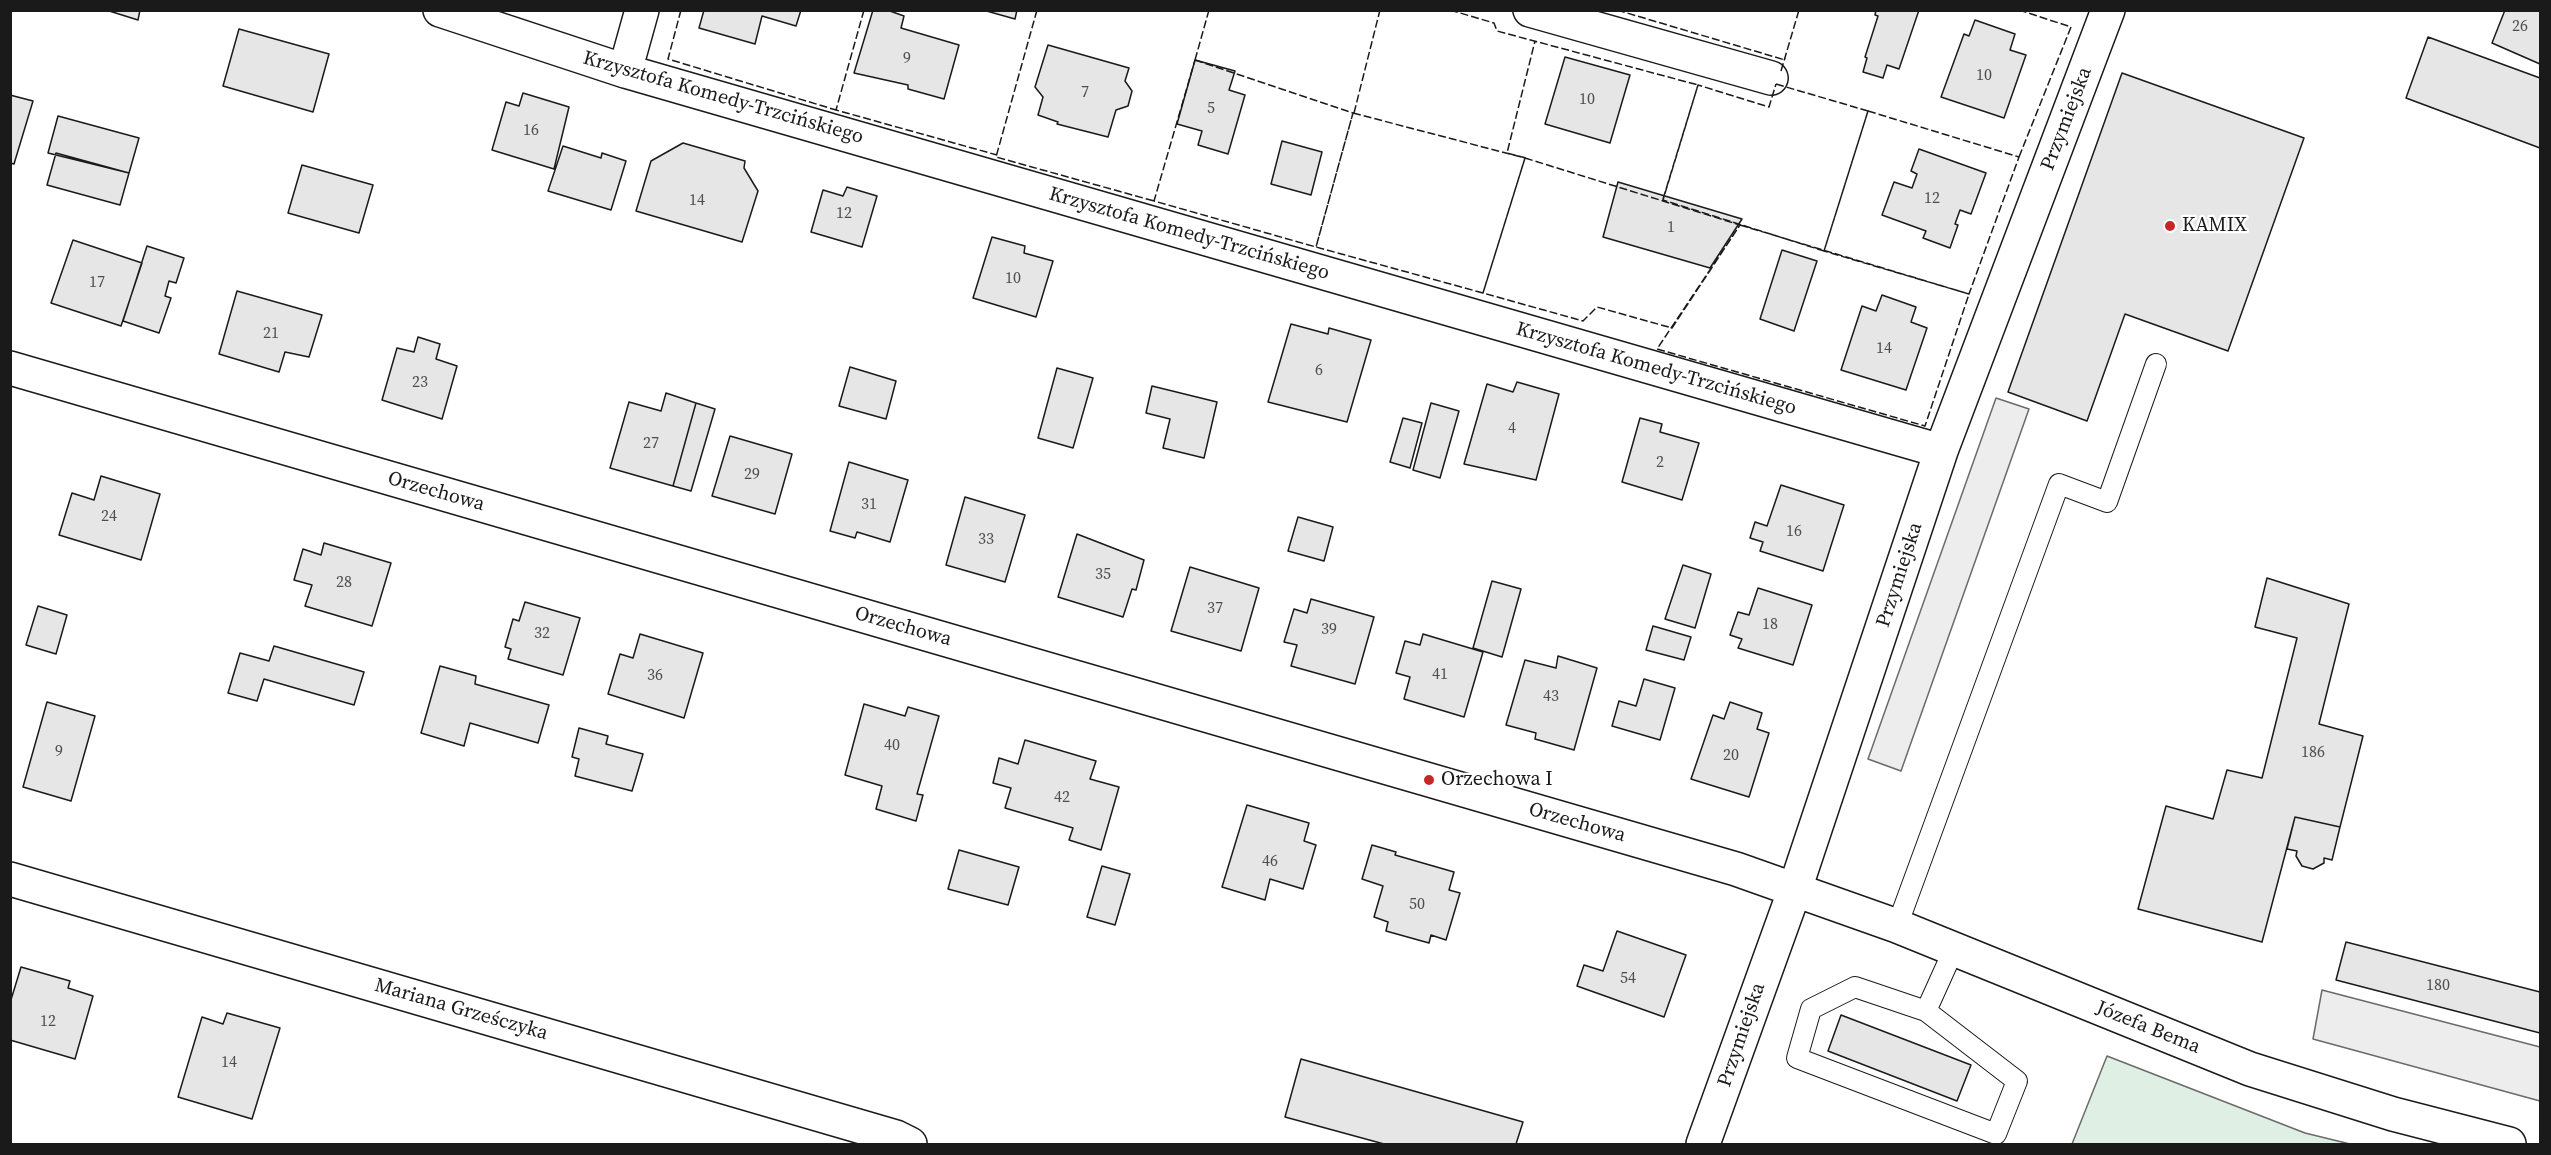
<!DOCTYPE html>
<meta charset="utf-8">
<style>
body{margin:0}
#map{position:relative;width:2551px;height:1155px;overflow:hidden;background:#fff;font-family:"Source Serif 4",serif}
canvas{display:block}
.frame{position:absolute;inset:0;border:12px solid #1a1a1a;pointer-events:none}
</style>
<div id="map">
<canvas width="2551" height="1155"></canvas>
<div class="frame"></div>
</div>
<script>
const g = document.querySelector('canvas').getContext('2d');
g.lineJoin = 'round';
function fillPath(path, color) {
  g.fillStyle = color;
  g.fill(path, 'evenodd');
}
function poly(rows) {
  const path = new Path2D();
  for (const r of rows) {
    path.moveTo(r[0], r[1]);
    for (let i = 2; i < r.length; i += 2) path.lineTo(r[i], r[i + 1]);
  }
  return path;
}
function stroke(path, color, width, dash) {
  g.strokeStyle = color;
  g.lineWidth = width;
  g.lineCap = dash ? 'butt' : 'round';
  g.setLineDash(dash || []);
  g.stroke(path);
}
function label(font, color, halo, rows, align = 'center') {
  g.font = font + ' "Source Serif 4",serif';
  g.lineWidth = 4.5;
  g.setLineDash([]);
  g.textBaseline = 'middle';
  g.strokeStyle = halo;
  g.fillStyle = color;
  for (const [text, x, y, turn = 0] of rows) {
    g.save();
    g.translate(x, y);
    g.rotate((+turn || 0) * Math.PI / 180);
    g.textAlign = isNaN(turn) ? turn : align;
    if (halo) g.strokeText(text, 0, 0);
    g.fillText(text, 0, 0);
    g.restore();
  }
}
const green = poly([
 [2107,1056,2305,1133,2350,1144,2072,1144,2107,1056]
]);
fillPath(green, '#e0efe3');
stroke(green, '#6a6a6a', 1.5);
const parking = poly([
 [1996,398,2029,409,1901,771,1868,759,1996,398],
 [2322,990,2540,1047,2540,1101,2313,1039,2322,990]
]);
fillPath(parking, '#ededed');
stroke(parking, '#6a6a6a', 1.5);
const building = poly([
 [106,10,140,10,138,20,106,10],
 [704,10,801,10,796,26,762,16,755,44,699,28,704,10],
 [873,10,887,10,904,16,901,28,959,45,944,99,908,89,908,85,854,73,873,10],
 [983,10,1017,10,1015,19,983,10],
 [1876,10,1919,10,1899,69,1887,65,1883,78,1863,72,1867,58,1865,57,1878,16,1875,15,1876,10],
 [2505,10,2540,10,2540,64,2492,43,2505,10],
 [1975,20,2015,34,2010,50,2026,55,2004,118,1941,97,1964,34,1969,36,1975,20],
 [239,29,329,54,313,112,223,86,239,29],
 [2428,37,2540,78,2540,148,2406,98,2428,37],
 [1048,45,1129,68,1125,81,1132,91,1128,106,1116,110,1108,137,1057,124,1058,122,1038,115,1043,97,1035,87,1048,45],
 [1565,57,1630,75,1610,143,1545,124,1565,57],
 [1195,60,1235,71,1229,90,1245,95,1228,154,1198,145,1202,131,1177,124,1195,60],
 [2122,73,2304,138,2228,351,2125,314,2087,421,2008,392,2122,73],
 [523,93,569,107,554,169,492,150,506,102,519,106,523,93],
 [10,95,33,101,14,164,10,163,10,95],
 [58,116,139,138,129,173,48,153,58,116],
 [1282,141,1322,152,1311,195,1271,184,1282,141],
 [683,143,745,161,744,168,758,191,742,242,636,211,651,161,683,143],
 [563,146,601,158,602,153,626,161,611,210,548,191,563,146],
 [1919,149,1986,173,1971,214,1960,210,1955,224,1958,225,1950,248,1923,238,1926,231,1882,215,1894,182,1912,188,1917,174,1911,171,1919,149],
 [56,153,129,173,120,205,47,185,56,153],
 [302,165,373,185,359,233,288,213,302,165],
 [1618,182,1742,219,1710,268,1603,237,1618,182],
 [847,187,877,196,862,247,811,232,823,190,843,196,847,187],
 [992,237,1025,246,1024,253,1053,261,1036,317,973,298,992,237],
 [73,240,142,263,121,326,51,303,73,240],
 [147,246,184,258,176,283,169,281,165,296,171,298,159,333,123,321,147,246],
 [1782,250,1817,261,1794,331,1760,319,1782,250],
 [237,291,322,315,309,357,285,352,279,372,219,354,237,291],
 [1882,295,1916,307,1911,322,1927,328,1906,390,1841,370,1862,306,1876,311,1882,295],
 [1291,324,1328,334,1329,328,1371,340,1347,422,1268,402,1291,324],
 [418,337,440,344,436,359,457,366,442,419,382,400,397,348,414,352,418,337],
 [850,367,896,381,886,419,839,406,850,367],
 [1057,368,1093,378,1073,448,1038,438,1057,368],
 [1517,382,1559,394,1536,480,1464,464,1487,384,1513,392,1517,382],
 [1152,386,1217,402,1204,458,1163,448,1170,419,1146,413,1152,386],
 [666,393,696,403,673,486,610,468,629,402,661,411,666,393],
 [696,403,715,409,691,491,673,486,696,403],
 [1431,403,1459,411,1440,478,1413,470,1431,403],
 [1403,418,1422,423,1410,468,1390,462,1403,418],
 [1640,418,1662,424,1660,432,1699,443,1682,500,1622,482,1640,418],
 [730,436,792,454,775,514,712,496,730,436],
 [849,462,908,480,890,542,857,532,855,538,830,531,849,462],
 [101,476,160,494,141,560,59,535,72,493,94,500,101,476],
 [1781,485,1844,505,1823,571,1760,551,1763,542,1750,538,1755,522,1767,526,1781,485],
 [965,497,1025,515,1005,582,946,565,965,497],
 [1298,517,1333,527,1324,561,1288,551,1298,517],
 [1077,534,1144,560,1136,590,1132,589,1123,617,1058,597,1077,534],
 [324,543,391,563,372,626,305,606,312,585,294,580,303,549,321,555,324,543],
 [1683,565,1711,574,1695,628,1665,619,1683,565],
 [1190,567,1259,588,1241,651,1171,631,1190,567],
 [2267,578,2349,604,2319,724,2363,736,2340,827,2295,817,2262,942,2138,909,2166,806,2213,819,2227,770,2262,778,2297,638,2255,627,2267,578],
 [1492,581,1521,589,1502,657,1473,648,1492,581],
 [1758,588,1812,605,1793,665,1738,648,1742,639,1730,635,1738,612,1749,615,1758,588],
 [1311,599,1374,617,1355,684,1291,666,1297,645,1284,642,1294,609,1307,613,1311,599],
 [525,602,580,618,563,675,508,659,511,649,505,647,513,619,519,621,525,602],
 [38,606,67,615,56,654,26,645,38,606],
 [1653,626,1691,637,1684,660,1646,650,1653,626],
 [640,634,703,653,684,718,608,694,620,654,633,658,640,634],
 [1423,634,1483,652,1464,717,1404,699,1410,677,1396,673,1405,641,1420,645,1423,634],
 [274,646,364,672,354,705,264,679,257,701,228,693,240,653,269,661,274,646],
 [1558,656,1597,668,1574,750,1535,739,1536,733,1506,725,1525,660,1556,668,1558,656],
 [440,666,476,676,475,684,549,705,538,743,470,723,464,746,421,733,440,666],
 [1644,679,1675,688,1660,740,1612,726,1619,701,1636,706,1644,679],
 [47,702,95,716,71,801,23,787,47,702],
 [1730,702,1762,713,1757,729,1769,733,1749,797,1691,779,1713,715,1724,719,1730,702],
 [864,704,905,716,908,707,939,716,917,794,923,795,916,821,876,809,882,786,845,775,864,704],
 [579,728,608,736,606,744,643,754,632,791,575,776,579,759,572,757,579,728],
 [1025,740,1096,761,1090,779,1119,787,1101,850,1069,840,1073,828,1005,808,1011,788,993,783,999,758,1018,764,1025,740],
 [1247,805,1309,823,1304,841,1316,845,1303,889,1270,879,1265,900,1222,887,1247,805],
 [2295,817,2340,827,2332,860,2324,858,2324,863,2313,869,2302,866,2296,856,2297,851,2287,849,2295,817],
 [1372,845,1396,852,1395,855,1454,872,1449,890,1460,893,1446,940,1431,935,1429,943,1386,931,1388,922,1374,917,1383,886,1362,879,1372,845],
 [959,850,1019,867,1008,905,948,889,959,850],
 [1102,866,1130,874,1115,925,1087,917,1102,866],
 [1617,931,1686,955,1664,1017,1577,986,1584,965,1603,971,1617,931],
 [2346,942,2540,992,2540,1033,2336,980,2346,942],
 [21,967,70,981,68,988,93,996,75,1059,10,1040,10,1003,21,967],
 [227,1013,280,1028,252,1119,178,1097,202,1017,223,1024,227,1013],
 [1841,1015,1971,1065,1957,1101,1828,1051,1841,1015],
 [1301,1059,1523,1122,1516,1144,1384,1144,1285,1117,1301,1059]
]);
fillPath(building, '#e6e6e6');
stroke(building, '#1a1a1a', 1.5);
const lane = poly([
 [1897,926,2059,484,2107,502,2156,364],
 [1926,1011,2017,1081,1996,1134,1797,1058,1811,1009,1855,987,1926,1011,1954,949]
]);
const street = poly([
 [440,10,625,71,1941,451],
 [1530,10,1771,78],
 [625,71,642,10],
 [10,368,1736,869,1897,926,2250,1069,2393,1114,2509,1144],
 [10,879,896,1137,910,1144],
 [1703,1144,1795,889,1941,451,2108,10]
]);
stroke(lane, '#1a1a1a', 22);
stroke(street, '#1a1a1a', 36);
stroke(lane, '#fff', 20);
stroke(street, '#fff', 33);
stroke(poly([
 [681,10,668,59,836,110],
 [864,10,836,110,997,155],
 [1037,10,996,157,1154,201,1155,198],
 [1450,10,1494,23,1497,31,1698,85,1663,199],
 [1617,10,1785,60,1785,57],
 [1195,60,1353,113,1316,247,1154,201,1195,60],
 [1195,60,1209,10],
 [1781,71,1799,10],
 [1776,84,1868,111,1824,251,1663,200,1698,85,1769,107,1776,84],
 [1868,111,2019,157,1969,294,1824,251,1868,111],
 [1353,113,1525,158,1483,293,1316,247,1353,113],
 [1354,113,1380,10],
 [2019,157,2071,27,2019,10],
 [1525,158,1740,225,1672,328,1597,307,1583,321,1483,293,1525,158],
 [1526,158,1507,153,1535,41],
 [1740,225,1969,294,1925,426,1657,349,1740,225]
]), '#1a1a1a', 1.5, [8, 3]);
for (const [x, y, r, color] of [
 [2170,226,6,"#c62828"],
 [1429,780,6,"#c62828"]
]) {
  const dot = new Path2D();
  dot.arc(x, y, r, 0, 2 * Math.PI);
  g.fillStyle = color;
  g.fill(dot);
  stroke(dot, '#fff', 2);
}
label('16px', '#4d4d4d', null, [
 ["26",2520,27],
 ["9",907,59],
 ["10",1984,76],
 ["7",1085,93],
 ["10",1587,100],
 ["5",1211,109],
 ["16",531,131],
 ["12",1932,199],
 ["14",697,201],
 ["12",844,214],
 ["1",1671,228],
 ["10",1013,279],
 ["17",97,283],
 ["21",271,334],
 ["14",1884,349],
 ["6",1319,371],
 ["23",420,383],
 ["4",1512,429],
 ["27",651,444],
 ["2",1660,463],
 ["29",752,475],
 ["31",869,505],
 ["24",109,517],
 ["16",1794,532],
 ["33",986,540],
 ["35",1103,575],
 ["28",344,583],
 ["37",1215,609],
 ["18",1770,625],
 ["39",1329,630],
 ["32",542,634],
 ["41",1440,675],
 ["36",655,676],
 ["43",1551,697],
 ["40",892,746],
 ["9",59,752],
 ["186",2313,753],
 ["20",1731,756],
 ["42",1062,798],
 ["46",1270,862],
 ["50",1417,905],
 ["54",1628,979],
 ["180",2438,986],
 ["12",48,1022],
 ["14",229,1063]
]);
label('20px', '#1a1a1a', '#fff', [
 ["Krzysztofa Komedy-Trzcińskiego",723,98,16],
 ["Przymiejska",2067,119,-69],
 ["Krzysztofa Komedy-Trzcińskiego",1189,234,16],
 ["Krzysztofa Komedy-Trzcińskiego",1656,369,16],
 ["Orzechowa",436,492,16],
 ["Przymiejska",1900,575,-72],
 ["Orzechowa",903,627,16],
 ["Orzechowa",1577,823,16],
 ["Mariana Grześczyka",461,1010,16],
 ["Józefa Bema",2148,1028,22],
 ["Przymiejska",1742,1035,-71]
]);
label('20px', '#1a1a1a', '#fff', [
 ["KAMIX",2182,226],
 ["Orzechowa I",1441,780]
], 'left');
</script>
